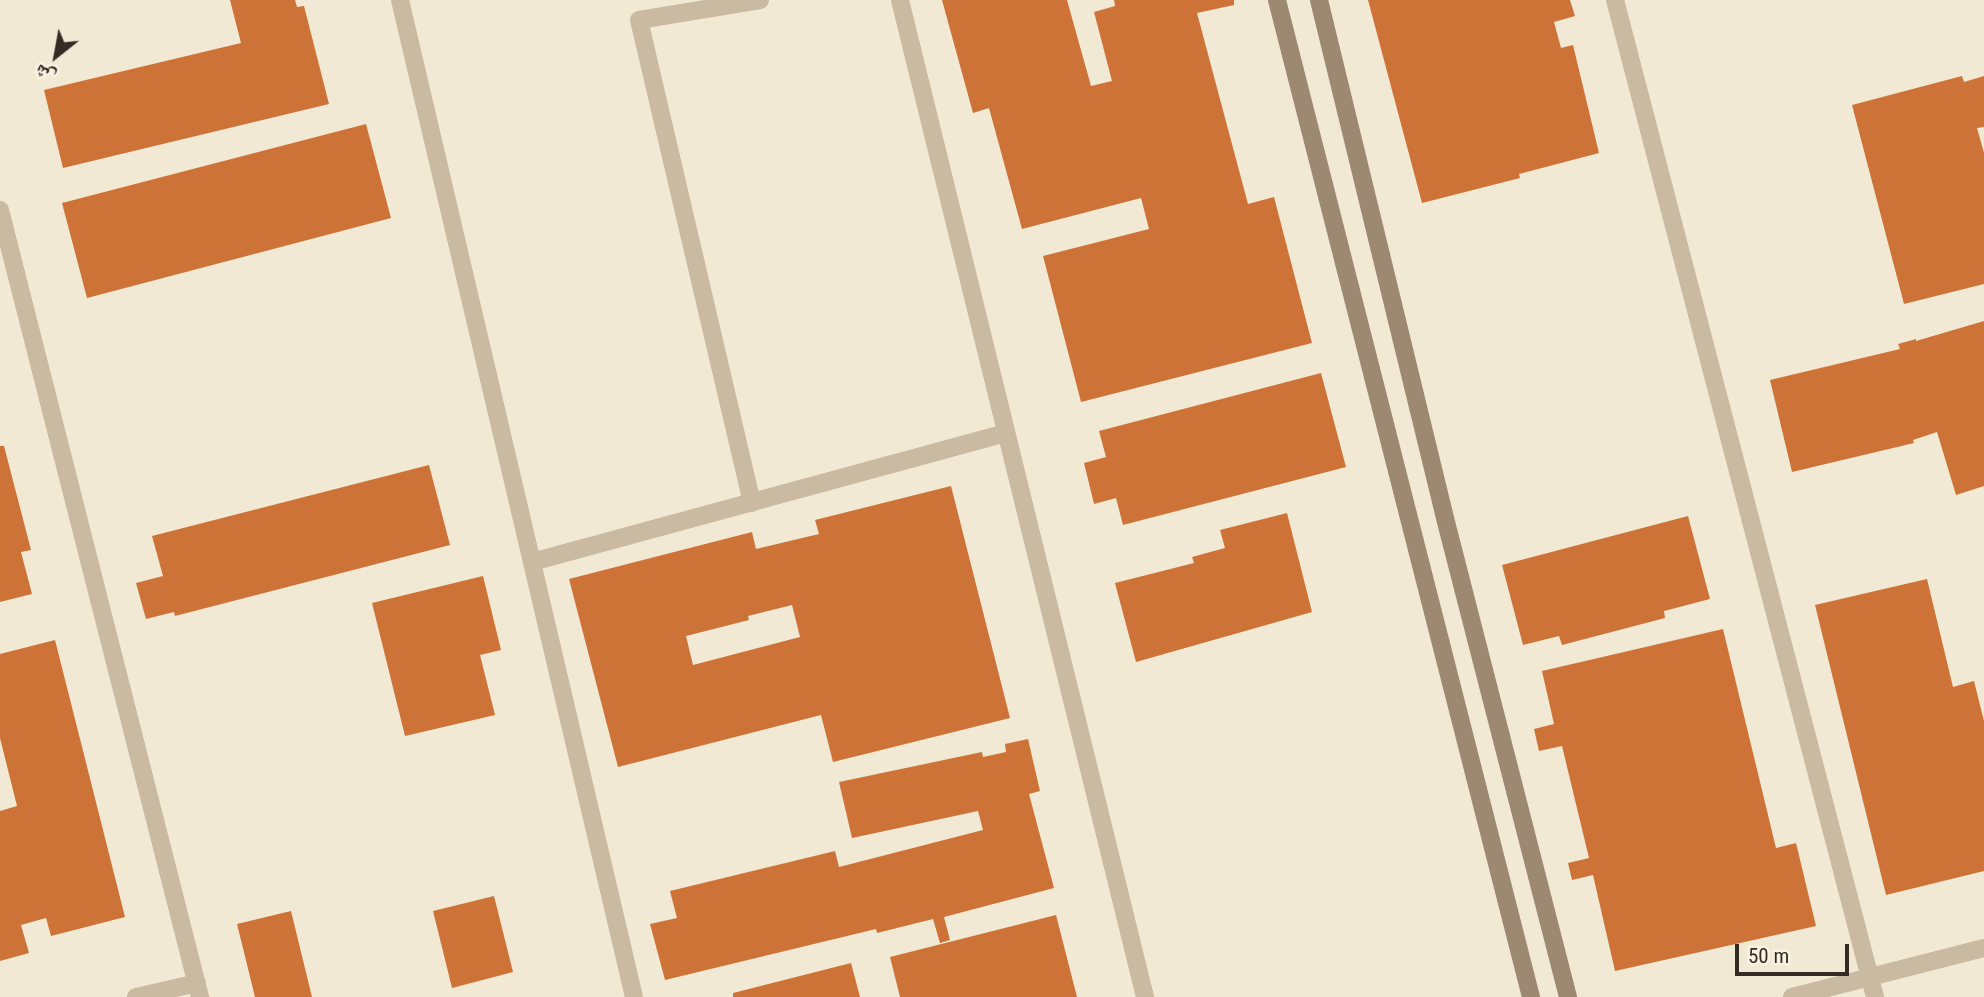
<!DOCTYPE html>
<meta charset="utf-8">
<style>
body{margin:0}
#map{position:relative;width:1984px;height:997px;overflow:hidden;background:#f2e9d5;font-family:"Roboto Condensed","Noto Naskh Arabic",sans-serif}
canvas{display:block}
.north{position:absolute;left:21px;top:21px;width:70px;height:70px;-webkit-text-stroke:5px #faf2e1;paint-order:stroke;rotate:211deg;font-size:19px;font-weight:700;line-height:28px;text-align:center;color:#342b24}
.north::after{content:'';display:block;margin:auto;width:24px;height:32px;background:#342b24;clip-path:polygon(50% 0,100% 100%,50% 72%,0 100%)}
.scale{position:absolute;left:1735px;top:944px;width:114px;height:32px;box-sizing:border-box;border:4px solid #342b24;border-top:0;padding-left:9px;font-size:21px;line-height:24px;white-space:nowrap;color:#342b24;-webkit-text-stroke:5px #faf2e1;paint-order:stroke}
</style>
<div id="map">
<canvas width="1984" height="997"></canvas>
<div class="north">ش</div>
<div class="scale">50 m</div>
</div>
<script>
const g = document.querySelector('canvas').getContext('2d');
g.lineJoin = 'round';
function fillPath(path, color) {
  g.fillStyle = color;
  g.fill(path, 'evenodd');
}
function poly(rows) {
  const path = new Path2D();
  for (const r of rows) {
    path.moveTo(r[0], r[1]);
    for (let i = 2; i < r.length; i += 2) path.lineTo(r[i], r[i + 1]);
  }
  return path;
}
function stroke(path, color, width, dash) {
  g.strokeStyle = color;
  g.lineWidth = width;
  g.lineCap = dash ? 'butt' : 'round';
  g.setLineDash(dash || []);
  g.stroke(path);
}
fillPath(poly([
 [230,0,295,0,297,7,304,6,329,104,63,168,44,90,241,43],
 [942,0,1067,0,1091,86,1112,81,1094,12,1115,6,1114,0,1234,0,1234,5,1197,13,1248,204,1274,197,1312,343,1081,402,1043,256,1149,229,1141,198,1022,229,989,108,973,113],
 [1368,0,1570,0,1575,16,1554,22,1561,48,1573,45,1599,153,1519,174,1520,178,1422,203],
 [1962,76,1964,82,1984,76,1984,127,1977,128,1984,153,1984,284,1904,304,1852,105],
 [366,124,391,218,87,298,62,203],
 [1984,321,1984,486,1956,495,1937,432,1913,440,1914,443,1792,472,1770,380,1900,349,1898,344,1916,339,1916,341],
 [1321,373,1346,467,1123,525,1116,498,1094,504,1084,463,1106,457,1099,431],
 [0,446,4,446,31,550,21,552,32,594,0,602],
 [429,465,450,545,175,616,174,612,146,619,136,583,163,576,152,536],
 [951,486,1010,718,833,762,821,715,618,767,569,579,752,532,756,549,819,534,815,520],
 [792,605,800,637,693,665,686,636,749,620,748,616],
 [1287,513,1312,612,1136,662,1115,583,1194,563,1192,557,1225,548,1220,530],
 [1688,516,1710,599,1664,611,1665,618,1562,645,1559,636,1523,645,1502,565],
 [483,576,501,650,480,655,495,715,405,736,372,603],
 [1927,579,1953,687,1974,681,1984,721,1984,871,1886,895,1815,605],
 [1723,629,1776,848,1796,843,1816,926,1615,971,1593,875,1572,880,1568,863,1589,858,1562,746,1539,751,1534,729,1554,724,1542,671],
 [55,640,125,917,51,936,46,918,21,925,29,953,0,961,0,811,17,806,0,738,0,654],
 [1028,739,1040,791,1029,794,1054,888,944,917,950,940,940,943,933,919,877,933,876,929,665,980,650,924,677,918,670,891,835,851,839,867,983,830,978,811,852,838,839,782,982,752,983,757,1006,752,1005,744],
 [494,896,513,972,452,988,433,911],
 [291,911,312,997,255,997,237,924],
 [1056,915,1077,997,900,997,890,957],
 [851,963,860,997,733,997,733,993]
]), '#cd7338');
stroke(poly([
 [400,0,634,997],
 [900,0,1145,997],
 [1615,0,1875,997],
 [0,210,200,997],
 [752,503,639,20,760,0],
 [532,562,1006,433],
 [136,997,197,983],
 [1792,997,1984,948]
]), '#cabaa1', 18);
stroke(poly([
 [1277,0,1531,997],
 [1319,0,1446,522,1568,997]
]), '#9d8872', 18);
</script>
